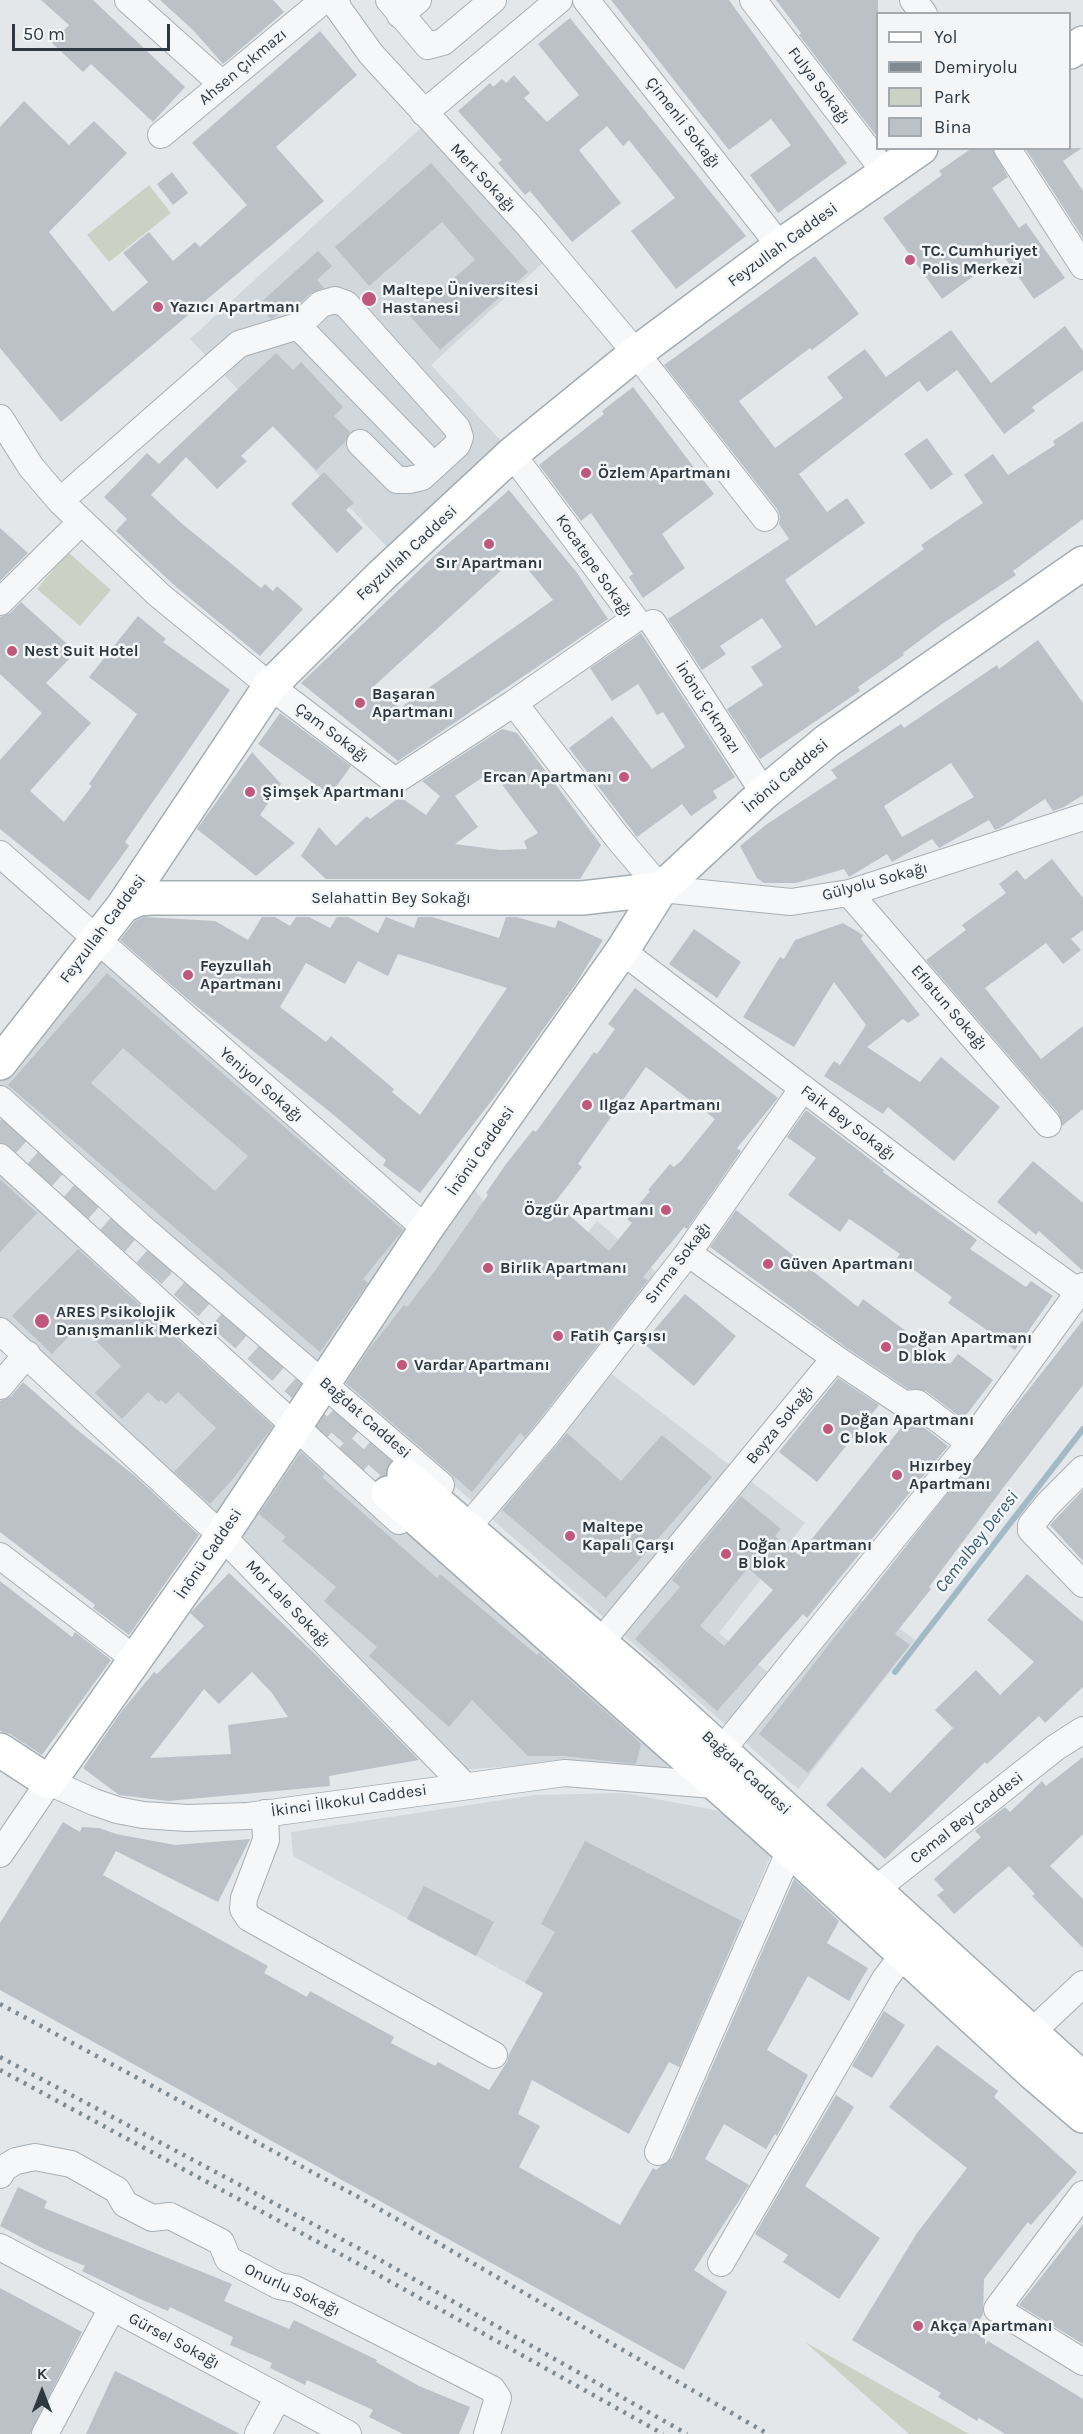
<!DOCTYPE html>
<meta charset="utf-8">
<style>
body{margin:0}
#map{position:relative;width:1083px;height:2434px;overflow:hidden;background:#e3e7ea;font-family:Karla,sans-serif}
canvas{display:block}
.legend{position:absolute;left:876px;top:12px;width:195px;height:138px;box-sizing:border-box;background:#f3f5f7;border:2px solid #a4a9ae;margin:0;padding:8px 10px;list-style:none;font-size:18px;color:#2d3840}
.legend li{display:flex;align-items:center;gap:12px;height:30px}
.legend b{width:30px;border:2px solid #a4a9ae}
.north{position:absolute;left:12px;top:2362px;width:60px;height:60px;-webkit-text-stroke:4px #f3f5f7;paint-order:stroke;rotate:0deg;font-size:16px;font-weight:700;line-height:24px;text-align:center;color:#2d3840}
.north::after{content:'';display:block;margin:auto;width:21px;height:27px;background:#2d3840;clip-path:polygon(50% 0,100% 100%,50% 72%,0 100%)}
.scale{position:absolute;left:12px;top:24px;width:158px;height:27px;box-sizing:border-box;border:3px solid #2d3840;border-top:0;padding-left:8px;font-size:18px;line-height:21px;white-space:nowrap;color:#2d3840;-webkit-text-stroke:4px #f3f5f7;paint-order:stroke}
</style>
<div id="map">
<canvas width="1083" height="2434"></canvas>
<ul class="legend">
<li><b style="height:8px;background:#fff"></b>Yol</li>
<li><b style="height:8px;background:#7e8991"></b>Demiryolu</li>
<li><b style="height:16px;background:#cbd2c5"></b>Park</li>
<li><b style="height:16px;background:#bbc1c6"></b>Bina</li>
</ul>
<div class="north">K</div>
<div class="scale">50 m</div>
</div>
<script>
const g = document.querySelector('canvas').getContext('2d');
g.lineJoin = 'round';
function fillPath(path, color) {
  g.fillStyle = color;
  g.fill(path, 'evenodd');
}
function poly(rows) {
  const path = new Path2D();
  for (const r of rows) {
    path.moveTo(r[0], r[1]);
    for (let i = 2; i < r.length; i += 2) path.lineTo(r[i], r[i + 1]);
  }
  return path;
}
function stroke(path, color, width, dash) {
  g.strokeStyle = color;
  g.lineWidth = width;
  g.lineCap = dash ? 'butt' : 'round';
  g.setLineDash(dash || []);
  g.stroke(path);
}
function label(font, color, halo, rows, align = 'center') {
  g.font = font + ' Karla,sans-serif';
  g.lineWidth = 5;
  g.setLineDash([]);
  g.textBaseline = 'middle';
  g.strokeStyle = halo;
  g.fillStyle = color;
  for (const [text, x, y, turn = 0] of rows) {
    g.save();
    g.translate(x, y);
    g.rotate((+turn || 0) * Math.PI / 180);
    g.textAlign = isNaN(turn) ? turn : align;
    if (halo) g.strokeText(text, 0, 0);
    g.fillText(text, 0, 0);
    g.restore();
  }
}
fillPath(poly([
 [424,125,547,259,431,365,502,442,387,547,190,339],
 [105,947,420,1221,316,1368,0,1089,0,1077],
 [0,1168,282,1425,211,1525,0,1336],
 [472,1187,550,1279,597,1221,661,1276,600,1365,805,1523,719,1633,780,1682,853,1594,915,1640,798,1789,339,1384],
 [297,1440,377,1505,674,1763,655,1772,556,1763,459,1770,233,1544],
 [624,1793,715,1810,750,1828,773,1850,681,2068,293,1856,291,1832,535,1795]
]), '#d1d7db');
fillPath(poly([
 [149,185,171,213,109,262,87,235],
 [68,552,111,590,80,626,37,589],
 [805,2342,969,2434,909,2434]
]), '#cbd2c5');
stroke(poly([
 [895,1672,1083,1429]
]), '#a2bac5', 6);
fillPath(poly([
 [41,0,93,0,185,87,153,122,91,64,83,72,52,43,69,25],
 [160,0,273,0,284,12,223,64,193,30],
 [611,0,729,0,847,163,778,213,750,175,791,145,771,119,729,150],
 [776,0,878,0,878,138,799,35,801,33],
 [570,18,746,236,676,289,631,231,675,198,629,140,623,146,607,126,579,150,621,203,572,242,530,191,525,195,498,163,502,160,458,111,490,83,493,87,502,79,506,83,514,75,530,93,524,98,547,122,579,95,538,44],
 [320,31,357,75,276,147,324,201,61,422,0,348,0,127,24,101,69,145,94,121,127,153,49,232,113,312,148,282,123,253,149,232,173,261,195,242,200,247,247,205,192,143],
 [972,148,992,148,1008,177,992,188,1019,228,1026,223,1065,278,1034,299,1003,255,942,299,883,218,942,175,939,171],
 [1025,148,1082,148,1063,161,1083,191,1083,238],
 [431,163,528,272,440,350,410,316,475,260,442,222,369,286,335,247],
 [172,172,188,193,173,205,157,184],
 [318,251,332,266,317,280,324,288,311,293,293,310,290,306,271,319,258,305],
 [815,256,859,314,812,350,810,348,739,401,775,448,843,398,827,377,865,349,886,377,951,330,991,383,1065,326,1083,351,1083,370,1032,407,1035,411,1004,434,957,370,927,392,919,381,799,474,827,512,847,498,865,523,785,580,816,626,924,549,921,545,983,503,964,475,993,454,1008,475,1055,445,1053,441,1083,421,1083,519,1013,571,1016,575,942,624,903,653,904,655,858,687,860,691,760,759,727,709,763,685,751,667,782,647,762,618,720,646,726,654,702,670,668,619,789,539,779,524,780,516,777,509,664,365],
 [276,353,293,370,301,362,343,407,334,416,350,432,345,442,316,470,273,426,241,456,247,461,217,489,186,457,151,495,180,522,261,588,265,584,273,591,277,586,303,609,260,656,175,586,116,531,127,519,104,497,147,453,159,464],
 [633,387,714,494,662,534,685,568,643,598,629,577,633,574,591,513,581,521,539,465,604,414,602,411],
 [927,438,953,474,931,490,904,454],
 [324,472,354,503,346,510,363,528,337,553,291,504],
 [509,490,577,573,608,619,398,761,301,683,433,557],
 [517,556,553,600,400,708,373,687],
 [0,528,28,553,0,581],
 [21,602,76,652,46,683,91,723,30,791,64,822,92,786,89,784,137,714,89,677,138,616,166,639,163,642,230,690,125,842,129,846,89,901,0,829,0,760,42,713,0,674,0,617,10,613],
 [641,633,735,777,713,791,717,798,691,816,682,804,637,837,569,748,612,716,652,769,685,747,663,712,657,715,638,684,612,701,590,668],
 [1038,640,1083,703,1083,795,1064,807,1053,811,1045,799,1000,828,995,830,989,820,939,848,932,839,892,862,887,854,849,877,844,869,796,883,764,883,757,878,740,846,767,824,837,778,831,770,901,724,904,728,997,665,999,669],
 [951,763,974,797,902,837,884,806],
 [280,713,351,766,330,795,258,744],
 [502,729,517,733,601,845,580,879,326,879,301,856,319,827,336,846,367,816,370,819,400,797,426,815,440,796,422,781],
 [492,771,538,833,524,841,527,849,500,850,455,844,478,827,455,796],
 [252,752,281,784,260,815,295,843,256,876,197,829],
 [1052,859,1083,898,1083,930,1071,939,1081,950,1063,964,1046,943,985,988,1041,1059,1083,1026,1083,1109,1062,1126,1059,1114,926,960,966,930,962,925,1006,893,999,884,1017,870,1025,880],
 [144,917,215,921,248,940,262,917,275,917,290,926,296,917,309,917,330,928,337,917,348,917,378,933,386,917,414,928,418,917,432,917,499,938,506,917,516,917,555,928,558,920,603,940,575,985,496,1095,420,1193,383,1165,386,1160,335,1116,185,997,120,940,135,921],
 [398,954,507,988,420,1115,392,1092,394,1089,331,1036,326,1042,280,1007,306,963,345,984,358,961,388,976],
 [843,923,863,935,861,939,920,1015,908,1023,903,1019,867,1047,920,1082,941,1057,1000,1107,954,1161,888,1107,883,1114,824,1076,834,1061,840,1065,866,1025,834,982,794,1047,743,1017,780,957,784,959,795,940],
 [694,929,741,962,717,998,669,964],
 [107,973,403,1230,363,1279,368,1283,320,1352,8,1085],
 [123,1048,248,1156,215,1191,91,1083],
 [635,988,778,1098,737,1148,741,1151,687,1229,684,1227,643,1277,648,1280,535,1425,525,1437,520,1433,472,1492,346,1383,369,1349,404,1305,407,1307,437,1268,488,1195,486,1193,506,1164,533,1130,536,1132,594,1052,597,1054,615,1029,608,1024],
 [646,1067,715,1119,681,1161,674,1167,670,1164,648,1190,650,1191,627,1219,632,1223,609,1251,555,1202,582,1167,578,1164],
 [806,1110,884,1170,883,1172,977,1240,970,1249,1026,1287,1031,1281,1053,1296,1015,1350,948,1303,952,1297,897,1258,900,1254,870,1233,849,1219,840,1232,788,1195,816,1158,787,1137],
 [1033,1161,1083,1203,1083,1271,1039,1231,1036,1235,997,1202],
 [0,1179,37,1213,0,1252],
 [736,1210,858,1307,863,1299,950,1364,958,1354,993,1380,963,1419,926,1391,908,1389,844,1346,710,1247],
 [78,1249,273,1426,232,1480,210,1504,174,1472,216,1428,178,1392,166,1404,161,1400,159,1402,148,1392,122,1419,95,1393,121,1366,80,1325,52,1354,12,1316],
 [685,1294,736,1336,694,1386,643,1343],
 [1083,1320,1083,1385,1006,1484,929,1587,931,1589,895,1634,910,1645,808,1773,759,1734],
 [838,1378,879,1405,817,1482,779,1452],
 [23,1382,81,1433,135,1476,199,1535,129,1635,93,1608,95,1605,0,1532,0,1401,11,1396],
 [912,1418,948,1446,807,1618,803,1614,717,1711,635,1639,680,1587,672,1580,741,1496,781,1529,775,1536,799,1555,908,1419],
 [748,1568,773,1590,724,1646,700,1626],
 [567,1433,621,1481,662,1435,712,1477,606,1598,502,1510],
 [301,1452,325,1474,322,1477,437,1578,440,1574,537,1655,539,1653,633,1736,641,1744,637,1761,635,1764,563,1756,528,1756,472,1700,449,1727,369,1656,377,1647,324,1601,336,1587,282,1541,286,1537,259,1514],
 [1083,1490,1083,1561,1050,1525],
 [229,1573,315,1654,419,1760,329,1776,330,1786,168,1801,119,1795,83,1768,121,1712,154,1672,157,1674,204,1626,190,1613],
 [252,1672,272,1693,288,1717,228,1725,231,1754,150,1758,204,1689,219,1704],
 [1027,1574,1083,1622,1083,1687,1045,1723,1039,1716,987,1764,985,1762,885,1859,826,1805,862,1767,890,1793,953,1728,935,1710,976,1670,1000,1695,1034,1662,987,1620],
 [0,1581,72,1637,75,1632,111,1660,42,1755,10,1734,0,1731],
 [1083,1757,1083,1834,1050,1866,1083,1899,1083,1948,1032,1896,1035,1894,1009,1866,954,1914,937,1895,944,1890,934,1879,981,1837,975,1831,978,1828,1005,1807,1010,1812,1042,1781,1046,1786],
 [63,1822,80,1832,82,1827,99,1828,116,1834,175,1845,250,1839,218,1902,116,1851,103,1875,268,1966,264,1973,307,1997,310,1991,394,2037,391,2043,435,2066,438,2062,489,2090,507,2062,509,2054,543,1993,525,1983,555,1932,541,1924,585,1841,742,1921,679,2067,669,2062,629,2134,532,2080,518,2114,540,2126,519,2167,620,2225,653,2168,656,2170,672,2158,794,1879,839,1921,827,1943,868,1968,849,2001,808,1976,767,2050,808,2075,777,2136,775,2134,766,2149,724,2124,705,2159,749,2185,694,2270,727,2292,684,2370,0,1990,0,1923],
 [424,1886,494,1922,476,1956,407,1919],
 [884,2011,905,2025,872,2078,852,2066],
 [937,2045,998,2091,994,2097,1077,2172,1031,2225,1028,2222,984,2279,983,2314,973,2331,985,2339,985,2345,988,2341,1083,2399,1083,2434,1005,2434,979,2418,977,2421,938,2397,941,2393,852,2340,917,2233,967,2168,889,2107],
 [836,2095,854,2107,805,2186,880,2238,839,2299,783,2262,788,2255,755,2234],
 [18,2187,47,2201,44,2208,232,2284,224,2301,289,2329,294,2320,377,2360,376,2362,419,2386,470,2407,459,2434,403,2434,369,2417,373,2410,307,2380,305,2385,270,2368,272,2363,230,2345,233,2337,170,2307,168,2311,140,2299,82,2271,85,2266,42,2248,0,2226],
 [1083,2224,1083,2344,1019,2305],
 [0,2288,82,2332,30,2434,0,2434],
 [115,2371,166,2396,240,2434,86,2434]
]), '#bbc1c6');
stroke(poly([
 [0,1121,404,1474],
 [302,1416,388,1493]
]), '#bfc4c8', 33, [33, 16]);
const minor = poly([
 [128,0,222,84],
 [336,0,338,8,371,54,529,226,636,353,765,518],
 [389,0,428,46,443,42,493,0],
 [586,0,780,246],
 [753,0,885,172],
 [913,0,924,14],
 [400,15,418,0],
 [424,113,559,0],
 [161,135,324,0],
 [1007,148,1083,266],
 [298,326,434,466],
 [0,418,31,467,60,501,159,595,270,686,395,781,514,703,617,837,661,889,791,902,849,893,1083,817],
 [512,454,635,619,514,703],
 [60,501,239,344,298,326,321,304,335,300,346,304,457,428,460,437,457,445,422,477,409,480,397,480,360,443],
 [0,602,81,522],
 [653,623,764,793],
 [0,854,426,1229],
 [849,893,1048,1124],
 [622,951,949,1199,1077,1291],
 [0,1099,140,1226,441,1485],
 [0,1157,399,1521],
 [0,1331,222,1536,464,1785],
 [835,1358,904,1404,917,1403,970,1443],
 [0,1386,27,1354],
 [1083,1469,1047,1505,1031,1525,1031,1530,1083,1584],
 [477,1516,547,1434,688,1253,803,1088],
 [0,1556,136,1660],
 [609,1632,835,1358,688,1253],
 [722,1750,970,1443,1083,1286],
 [265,1813,266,1840,244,1898,243,1909,249,1918,494,2055],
 [0,1854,49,1782,94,1802,117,1810,143,1815,187,1818,248,1816,565,1773,713,1785],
 [862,1900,1055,1748,1083,1730],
 [1018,2045,1083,1984],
 [658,2152,790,1850],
 [0,2175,4,2168,16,2161,35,2157,71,2164,117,2190,125,2204,152,2218,170,2216,221,2242,228,2259,279,2286,295,2289,492,2389,498,2398,487,2434],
 [1083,2194,997,2309,1083,2362],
 [0,2247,348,2434],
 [721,2263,885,1979,903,1955],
 [45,2434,112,2308],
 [258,2434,278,2397]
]);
const major = poly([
 [1070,52,1083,43],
 [123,906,139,899,151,898,582,898,661,889],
 [0,1063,123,906,270,686,381,576,512,454,636,353,780,246,921,148],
 [404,1474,647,1683,1083,2079],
 [388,1493,790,1850,1034,2074,1083,2116],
 [0,1750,49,1782,222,1536,426,1229,622,951,661,889,764,793,828,740,1083,563]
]);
stroke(minor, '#a9afb4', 28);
stroke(major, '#a4adb4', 36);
stroke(minor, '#f5f7f8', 26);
stroke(major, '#fff', 33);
stroke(poly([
 [0,2004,362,2199,768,2434],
 [0,2057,373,2256,687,2434],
 [0,2070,366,2268,663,2434]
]), '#7e8991', 4.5, [3, 6]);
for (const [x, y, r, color] of [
 [910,260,6,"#c0577c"],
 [369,299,8,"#c0577c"],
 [158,307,6,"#c0577c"],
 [586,473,6,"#c0577c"],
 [489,544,6,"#c0577c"],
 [12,651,6,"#c0577c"],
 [360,703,6,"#c0577c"],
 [624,777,6,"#c0577c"],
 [250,792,6,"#c0577c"],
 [188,975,6,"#c0577c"],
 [587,1105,6,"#c0577c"],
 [666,1210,6,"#c0577c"],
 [768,1264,6,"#c0577c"],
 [488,1268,6,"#c0577c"],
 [42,1321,8,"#c0577c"],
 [558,1336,6,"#c0577c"],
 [886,1347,6,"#c0577c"],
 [402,1365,6,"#c0577c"],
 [828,1429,6,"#c0577c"],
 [897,1475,6,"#c0577c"],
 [570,1536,6,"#c0577c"],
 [726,1554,6,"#c0577c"],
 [918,2326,6,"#c0577c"]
]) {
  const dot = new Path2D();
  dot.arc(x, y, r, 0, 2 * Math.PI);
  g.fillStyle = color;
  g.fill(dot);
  stroke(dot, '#f3f5f7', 2);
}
label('16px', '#2d3840', '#f3f5f7', [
 ["Ahsen Çıkmazı",243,67,-40],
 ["Fulya Sokağı",819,86,53],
 ["Çimenli Sokağı",683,123,52],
 ["Mert Sokağı",483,178,47],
 ["Feyzullah Caddesi",783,245,-36],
 ["Feyzullah Caddesi",407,553,-43],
 ["Kocatepe Sokağı",594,566,55],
 ["İnönü Çıkmazı",708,708,57],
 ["Çam Sokağı",332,733,37],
 ["İnönü Caddesi",786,776,-40],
 ["Gülyolu Sokağı",875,882,-15],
 ["Selahattin Bey Sokağı",391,898],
 ["Feyzullah Caddesi",103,929,-53],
 ["Eflatun Sokağı",949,1008,49],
 ["Yeniyol Sokağı",261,1085,41],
 ["Faik Bey Sokağı",848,1123,37],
 ["İnönü Caddesi",481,1151,-55],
 ["Sırma Sokağı",678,1263,-53],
 ["Bağdat Caddesi",365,1418,41],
 ["Beyza Sokağı",780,1425,-51],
 ["İnönü Caddesi",209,1554,-56],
 ["Mor Lale Sokağı",288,1604,46],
 ["Bağdat Caddesi",746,1773,43],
 ["İkinci İlkokul Caddesi",349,1801,-8],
 ["Cemal Bey Caddesi",967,1818,-38],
 ["Onurlu Sokağı",292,2290,25],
 ["Gürsel Sokağı",174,2341,28]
]);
label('bold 16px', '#2d3840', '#f3f5f7', [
 ["TC. Cumhuriyet",922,251],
 ["Polis Merkezi",922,269],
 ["Maltepe Üniversitesi",382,290],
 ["Hastanesi",382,308],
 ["Yazıcı Apartmanı",170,307],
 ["Özlem Apartmanı",598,473],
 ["Sır Apartmanı",489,563,"center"],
 ["Nest Suit Hotel",24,651],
 ["Başaran",372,694],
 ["Apartmanı",372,712],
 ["Ercan Apartmanı",612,777,"right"],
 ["Şimşek Apartmanı",262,792],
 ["Feyzullah",200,966],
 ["Apartmanı",200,984],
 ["Ilgaz Apartmanı",599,1105],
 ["Özgür Apartmanı",654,1210,"right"],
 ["Güven Apartmanı",780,1264],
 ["Birlik Apartmanı",500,1268],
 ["ARES Psikolojik",56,1312],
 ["Danışmanlık Merkezi",56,1330],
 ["Fatih Çarşısı",570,1336],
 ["Doğan Apartmanı",898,1338],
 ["D blok",898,1356],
 ["Vardar Apartmanı",414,1365],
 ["Doğan Apartmanı",840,1420],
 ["C blok",840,1438],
 ["Hızırbey",909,1466],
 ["Apartmanı",909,1484],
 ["Maltepe",582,1527],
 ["Kapalı Çarşı",582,1545],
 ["Doğan Apartmanı",738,1545],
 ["B blok",738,1563],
 ["Akça Apartmanı",930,2326]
], 'left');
label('italic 18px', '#3b5d6f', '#f3f5f7', [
 ["Cemalbey Deresi",977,1542,-52]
]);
</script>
